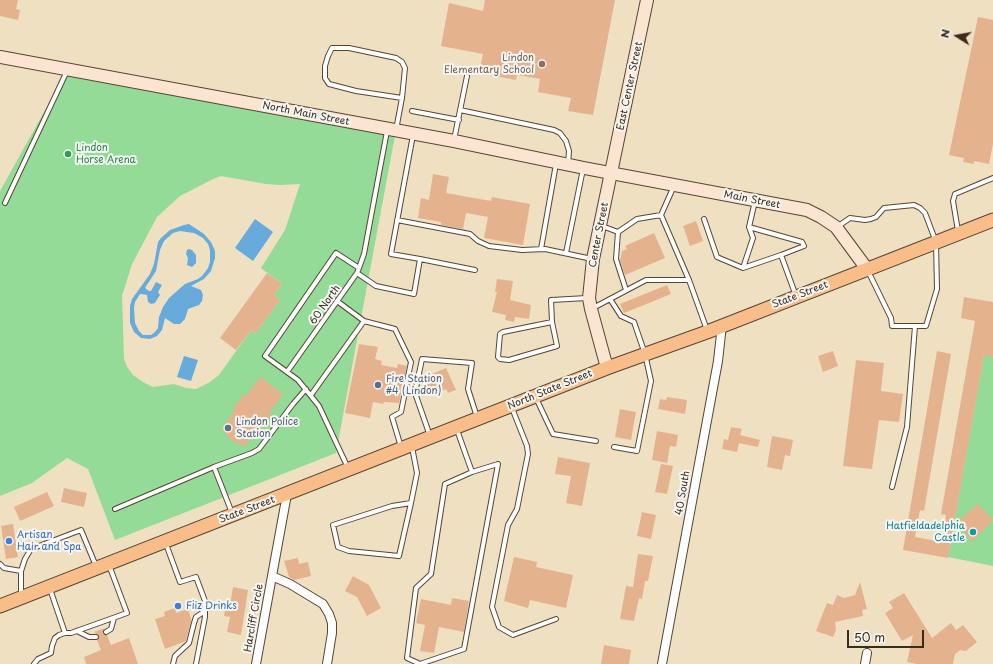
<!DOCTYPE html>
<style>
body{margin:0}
#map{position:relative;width:993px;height:664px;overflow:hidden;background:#efe0c1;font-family:"Playpen Sans",sans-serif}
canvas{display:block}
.north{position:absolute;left:937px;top:16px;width:40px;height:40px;-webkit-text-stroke:3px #f6f6f2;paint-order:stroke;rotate:281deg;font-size:11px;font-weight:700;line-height:16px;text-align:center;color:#3b2a1e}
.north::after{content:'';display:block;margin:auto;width:14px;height:18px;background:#3b2a1e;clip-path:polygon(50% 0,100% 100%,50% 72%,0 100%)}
.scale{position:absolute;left:847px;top:630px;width:77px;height:18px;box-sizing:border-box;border:2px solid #3b2a1e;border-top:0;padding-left:5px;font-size:12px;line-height:14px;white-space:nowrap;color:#3b2a1e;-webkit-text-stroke:3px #f6f6f2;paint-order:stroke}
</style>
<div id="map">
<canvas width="993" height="664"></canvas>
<div class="north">N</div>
<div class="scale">50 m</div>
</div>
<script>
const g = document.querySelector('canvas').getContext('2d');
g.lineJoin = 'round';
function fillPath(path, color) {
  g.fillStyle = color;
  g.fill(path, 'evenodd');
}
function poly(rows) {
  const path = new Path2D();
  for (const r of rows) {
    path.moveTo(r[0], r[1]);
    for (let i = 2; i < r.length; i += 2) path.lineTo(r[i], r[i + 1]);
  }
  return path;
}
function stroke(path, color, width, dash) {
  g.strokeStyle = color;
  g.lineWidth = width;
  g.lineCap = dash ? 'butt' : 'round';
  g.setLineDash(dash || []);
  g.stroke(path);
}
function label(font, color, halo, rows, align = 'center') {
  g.font = font + ' "Playpen Sans",sans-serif';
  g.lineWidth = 4;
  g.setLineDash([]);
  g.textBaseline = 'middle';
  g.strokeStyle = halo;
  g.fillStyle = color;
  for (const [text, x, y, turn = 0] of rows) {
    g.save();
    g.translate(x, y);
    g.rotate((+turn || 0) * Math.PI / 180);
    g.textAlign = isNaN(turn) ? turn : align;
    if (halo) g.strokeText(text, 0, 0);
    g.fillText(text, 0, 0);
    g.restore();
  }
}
fillPath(poly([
 [68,69,396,130,336,453,115,540,88,469,67,458,32,483,0,496,0,191],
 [221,176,266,184,280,185,300,184,285,230,261,268,282,284,274,295,280,300,255,334,251,330,219,375,210,382,196,389,186,388,174,384,153,387,143,382,133,375,127,367,124,359,122,296,132,264,157,217,180,196,213,179],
 [993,303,993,566,948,557]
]), '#93db96');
fillPath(poly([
 [255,219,273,232,253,261,235,248],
 [189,224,204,234,211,242,215,251,215,258,211,271,204,279,191,286,201,290,203,295,202,301,199,305,188,309,185,319,180,324,174,324,165,318,162,330,157,336,150,339,141,338,134,332,130,323,130,306,132,299,150,274,154,264,158,242,161,238,170,230,184,225],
 [180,231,194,233,203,238,208,244,210,250,210,262,208,268,202,276,198,279,185,284,169,298,163,307,159,317,158,328,155,332,151,335,143,335,139,331,135,323,134,308,135,302,140,294,142,294,147,295,148,302,151,304,155,303,158,298,160,295,158,292,162,285,156,282,151,291,149,291,145,288,156,271,160,250,164,241,173,233],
 [189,249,192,250,196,255,196,263,192,267,187,265,188,258,186,254,187,250],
 [184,356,198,360,191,381,177,377]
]), '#66abdc');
fillPath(poly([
 [0,0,18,0,16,9,20,10,18,20,0,16],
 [485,0,615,0,593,115,568,111,571,98,538,92,540,79,517,75,516,80,479,73,483,54,441,46,449,3,483,11],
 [978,17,993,20,993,144,989,164,974,161,974,164,963,162,964,158,949,155],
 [433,174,449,177,446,193,491,201,492,197,530,204,523,245,484,238,488,217,466,213,463,229,441,225,441,222,418,218,421,198,429,200],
 [696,221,703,241,690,246,683,226],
 [654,233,665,258,625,275,620,261,622,251,627,249,625,246],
 [267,273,282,284,274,295,280,300,255,334,251,330,236,350,220,338],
 [497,279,513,281,510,300,531,305,529,319,515,317,514,322,505,320,506,315,492,312,497,292,495,292],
 [667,285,671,294,624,313,620,304],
 [964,297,993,302,993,357,984,355,948,558,903,550,937,351,951,354,924,511,920,510,915,537,942,542,946,515,941,514,975,321,961,318],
 [359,344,378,347,375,359,382,361,381,365,397,368,398,364,407,366,399,403,384,402,383,404,373,402,370,418,345,413],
 [833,351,838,366,823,372,818,356],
 [856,360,884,363,881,391,903,394,899,422,879,420,872,469,843,466],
 [446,368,456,390,448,393,446,389,431,396,423,378],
 [260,377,283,394,269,413,271,415,261,429,259,427,244,447,238,442,237,444,226,436,227,434,221,430,235,410,233,408,244,394,246,396],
 [667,397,687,400,685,414,658,409,660,399,666,400],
 [620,409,636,412,631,440,615,437],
 [731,427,742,429,740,435,760,440,758,447,739,443,737,452,722,449,724,439,728,440],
 [657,431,678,435,676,447,670,446,667,463,652,460],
 [772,436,793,440,790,456,785,455,782,470,767,467],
 [558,457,590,463,582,506,566,503,571,476,555,474],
 [661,464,673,466,667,494,655,492],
 [64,488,87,493,84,507,61,502],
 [47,492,54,506,20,521,14,507],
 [978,504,993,520,972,542,957,522],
 [642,512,656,515,651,539,637,536],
 [13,524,18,557,6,559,1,526],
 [638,554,653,556,648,581,645,581,642,599,639,598,634,621,620,619,626,586,633,587],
 [514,557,537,562,536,567,573,575,566,608,530,600,528,608,504,601],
 [298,558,299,564,308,562,311,576,294,580,289,577,284,561],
 [353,576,369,585,381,608,367,616,357,597,345,591],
 [860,582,867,609,862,610,863,616,835,622,836,630,833,637,816,631,827,603,833,605,837,595,844,598,855,595],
 [233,587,248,590,241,635,227,632,230,617,224,616,226,604,230,605],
 [904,593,932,638,951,623,956,630,963,625,977,642,966,651,960,650,955,654,953,664,917,664,907,662,913,635,902,641,885,613,893,608,889,602],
 [452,598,469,601,464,632,439,627,434,653,420,651,425,625,416,623,421,599,451,605],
 [175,608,176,613,188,609,191,619,191,621,186,641,165,649,155,619,165,616,164,612],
 [105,628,103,633,107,635,111,645,129,638,138,664,86,664,84,657,101,650,97,640,99,638,99,636,94,632],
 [604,645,631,650,629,664,601,664]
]), '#e5b28e');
const lane = poly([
 [460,110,554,130,560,133,566,141,569,151,568,164],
 [412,111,459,120],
 [396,130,402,98,405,68,402,62,396,58,349,48,332,48,328,56,325,66,325,78,329,84,356,91,402,98],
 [454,140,467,76],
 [674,186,661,215,689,280],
 [755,201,749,227,802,242,804,246,781,255,796,296],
 [5,203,67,71],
 [704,219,717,257,743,268,781,255],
 [397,220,470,234,478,241,489,246,522,250,545,249,592,259],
 [602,226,618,232],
 [837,227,850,218,865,220,871,219,876,217,884,208,914,205,920,208,925,213,936,242,937,289,926,326,892,326,891,318,868,271],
 [958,231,953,201,955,194,993,178],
 [541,249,556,164],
 [566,253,583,169],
 [420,259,475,270],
 [743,268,753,238,749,227],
 [357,273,376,286,414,294,420,259,391,254,413,135],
 [626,290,616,259,618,232,637,219,661,215],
 [610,299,621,316,634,322,645,354,651,381,637,451,614,447],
 [337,301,364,321],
 [593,308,646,280,689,280,707,330],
 [552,322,557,346,509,360,500,359,498,357,500,334,503,332,552,322,551,300,587,298],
 [287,372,265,356,336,253,359,268],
 [311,395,364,321,395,329,411,362,401,412,392,417,401,447],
 [536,398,553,434,596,441],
 [512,408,527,446,528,454,517,509,508,525,492,607,499,627,513,635,556,619],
 [457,430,472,472],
 [430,436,415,393,422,359,472,363,468,389,477,417],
 [498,464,464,649,420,664,407,658,416,588,431,574,445,484,472,472,498,464],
 [348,468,319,406,298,380,287,372,357,273,359,268,364,254,387,131],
 [892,487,907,427,915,326],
 [411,503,392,506,333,525,338,547,349,551,399,556,411,503,417,473,412,447],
 [115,509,214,467],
 [232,513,214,467,252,453,259,449,293,404,306,389],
 [166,544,180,582,196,577,205,601,205,617,196,664],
 [0,564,4,568,21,571],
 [21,596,21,571,25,559,31,549,81,530,96,566],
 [77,631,89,637,96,637],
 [106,632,111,629,114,618],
 [65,633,71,633,127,613,109,565],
 [34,664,38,659,51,653,52,646,55,638,59,635,65,633,50,589],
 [173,664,175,656,189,643,194,623,196,617,205,611]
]);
const street = poly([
 [272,576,287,494],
 [256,664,272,576,290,584,323,604,329,614,332,623,332,633,327,664],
 [662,664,718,361,722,325],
 [865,664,867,653]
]);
const secondary = poly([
 [0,57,454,141,584,168,807,210,821,217,836,227,867,269],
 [607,368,591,309,589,298,593,259,647,0]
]);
const primary = poly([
 [0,606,607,368,707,332,993,220]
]);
stroke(lane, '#564536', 6);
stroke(street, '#564536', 10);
stroke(secondary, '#564536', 14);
stroke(primary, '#564536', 15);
stroke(lane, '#fff', 4);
stroke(street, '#fff', 8);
stroke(secondary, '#fce5d0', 12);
stroke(primary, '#f8bd89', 13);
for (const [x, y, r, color] of [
 [542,64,4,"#8d6e63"],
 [68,154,4,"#2e9e5b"],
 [378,385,4,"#5c6f8a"],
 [228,428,4,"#5c6f8a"],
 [973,532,4,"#0f9aa8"],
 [9,541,4,"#3f7fe0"],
 [178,606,4,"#3f7fe0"]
]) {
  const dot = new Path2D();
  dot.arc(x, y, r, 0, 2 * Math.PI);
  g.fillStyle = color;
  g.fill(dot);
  stroke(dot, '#f6f6f2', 1.5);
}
label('10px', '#785e54', '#f6f6f2', [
 ["Lindon",534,58],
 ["Elementary School",534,70]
], 'right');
label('10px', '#3b2a1e', '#f6f6f2', [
 ["East Center Street",630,86,-78],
 ["North Main Street",306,114,11],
 ["Main Street",752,200,11],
 ["Center Street",599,235,-79],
 ["State Street",800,295,-21],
 ["60 North",325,305,-55],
 ["North State Street",550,390,-22],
 ["40 South",683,493,-80],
 ["State Street",247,510,-21],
 ["Harcliff Circle",254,618,-80]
]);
label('10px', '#27864d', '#f6f6f2', [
 ["Lindon",76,148],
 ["Horse Arena",76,160]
], 'left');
label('10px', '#4e5e75', '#f6f6f2', [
 ["Fire Station",386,379],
 ["#4 (Lindon)",386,391],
 ["Lindon Police",236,422],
 ["Station",236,434]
], 'left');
label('10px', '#0d838f', '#f6f6f2', [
 ["Hatfieldadelphia",965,526],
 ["Castle",965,538]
], 'right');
label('10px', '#366cbe', '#f6f6f2', [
 ["Artisan",17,535],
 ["Hair and Spa",17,547],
 ["Fiiz Drinks",186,606]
], 'left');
</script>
